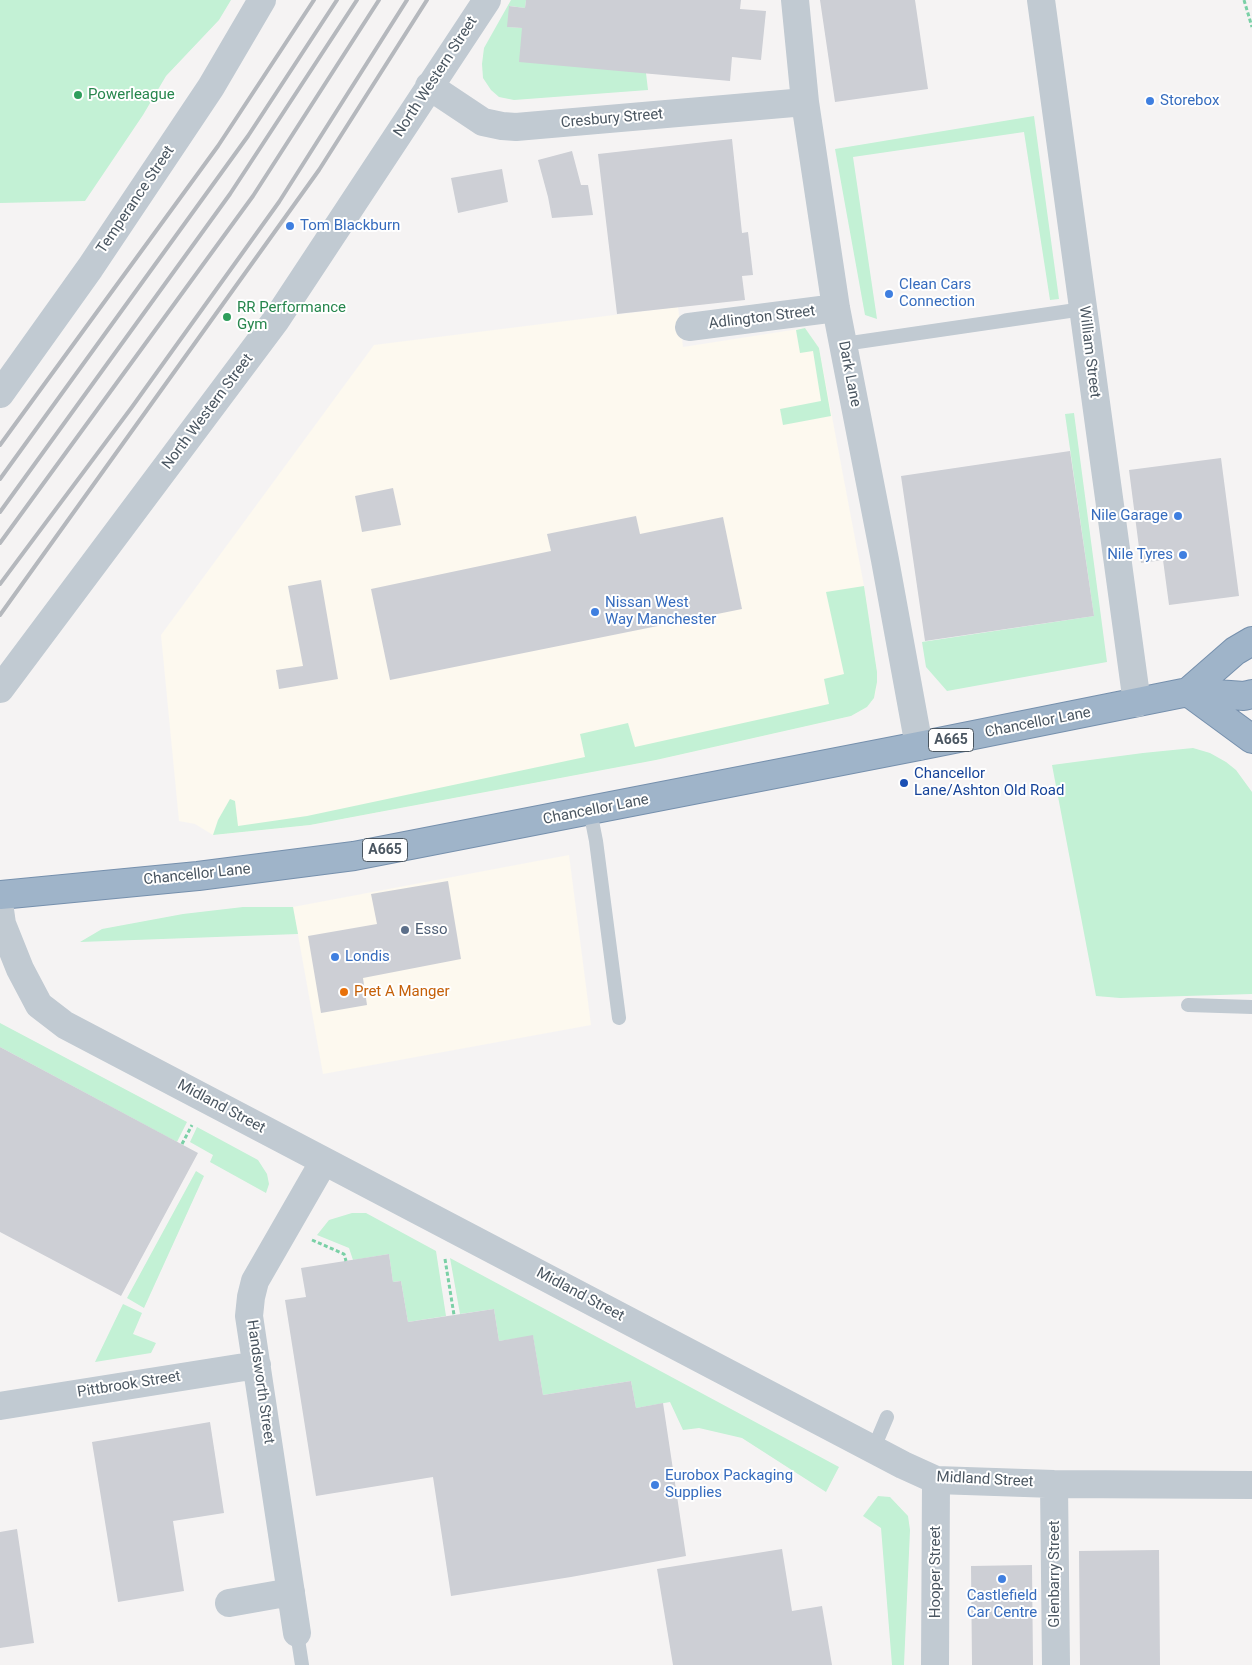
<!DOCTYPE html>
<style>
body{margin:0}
canvas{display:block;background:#f5f3f3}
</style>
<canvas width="1252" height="1665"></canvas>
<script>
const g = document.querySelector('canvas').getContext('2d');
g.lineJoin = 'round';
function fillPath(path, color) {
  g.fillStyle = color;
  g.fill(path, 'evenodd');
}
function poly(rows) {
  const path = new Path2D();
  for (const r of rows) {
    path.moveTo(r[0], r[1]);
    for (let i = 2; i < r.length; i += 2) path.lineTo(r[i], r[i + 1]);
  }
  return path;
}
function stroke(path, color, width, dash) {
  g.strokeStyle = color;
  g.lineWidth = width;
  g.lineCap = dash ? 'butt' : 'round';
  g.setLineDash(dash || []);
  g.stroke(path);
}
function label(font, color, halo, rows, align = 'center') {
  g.font = font + ' Roboto,sans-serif';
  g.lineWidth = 4;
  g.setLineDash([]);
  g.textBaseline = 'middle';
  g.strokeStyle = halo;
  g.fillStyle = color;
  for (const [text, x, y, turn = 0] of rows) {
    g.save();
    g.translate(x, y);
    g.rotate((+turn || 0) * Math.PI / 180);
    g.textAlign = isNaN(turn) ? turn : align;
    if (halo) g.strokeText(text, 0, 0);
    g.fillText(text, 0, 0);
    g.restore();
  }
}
fillPath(poly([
 [678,307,683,347,805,328,819,348,864,586,877,672,876,691,874,698,867,707,851,716,656,760,310,825,213,835,195,824,179,821,161,635,374,345],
 [569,855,591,1025,323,1074,293,907]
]), '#fdf9ef');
fillPath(poly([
 [0,0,231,0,219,20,166,76,143,115,85,201,0,203],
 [511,0,526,0,525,8,510,6,508,27,522,28,646,73,648,90,514,100,499,97,491,90,483,78,482,64,484,48],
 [1034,116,1059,299,1050,300,1024,132,853,157,877,319,865,315,835,149],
 [805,328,819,348,831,416,783,425,780,409,821,401,813,351,800,353,796,330],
 [1074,413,1107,662,947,691,926,667,922,642,1094,616,1065,414],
 [864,586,877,672,877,682,874,698,867,707,851,716,656,760,310,825,213,835,218,820,230,799,235,801,238,826,307,816,585,757,580,734,628,723,635,747,829,704,824,679,844,674,826,592],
 [1193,748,1210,753,1226,762,1236,770,1252,792,1252,994,1120,998,1096,996,1052,765,1143,753],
 [243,907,293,907,298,934,80,942,102,929,183,914],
 [0,1023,187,1122,177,1142,0,1047],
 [197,1127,258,1160,267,1174,269,1184,266,1193,210,1162,213,1155,190,1142],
 [196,1171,204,1176,144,1308,127,1298],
 [352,1213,366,1213,436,1251,446,1316,408,1322,401,1281,393,1282,389,1254,353,1260,349,1248,317,1235,329,1220],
 [450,1258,839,1467,826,1492,742,1438,699,1428,683,1430,670,1402,636,1408,631,1381,543,1395,533,1336,499,1341,494,1309,460,1314],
 [123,1304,142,1313,133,1334,156,1343,151,1353,95,1362],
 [878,1496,890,1497,908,1516,910,1530,904,1665,892,1665,881,1528,863,1516]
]), '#c3f1d5');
fillPath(poly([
 [526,0,741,0,740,9,766,11,761,60,732,57,730,81,519,62,522,28,507,27,509,6,525,8],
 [820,0,915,0,928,89,835,102],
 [732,139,742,233,748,232,753,275,742,276,745,300,617,314,598,154],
 [572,151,581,185,588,185,593,215,552,218,548,197,538,160],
 [502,169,508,202,458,213,451,178],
 [1070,451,1094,616,925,641,901,476],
 [1221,458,1239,596,1169,605,1163,560,1141,563,1129,470],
 [393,488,401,525,362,532,355,496],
 [636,516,640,534,723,517,742,609,390,680,371,589,551,551,547,534],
 [321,580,338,679,279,689,276,670,303,666,288,586],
 [448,881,461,959,363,978,367,1005,321,1013,308,936,377,924,371,894],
 [0,1047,198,1153,121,1296,0,1232],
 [389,1254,393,1282,401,1281,408,1322,494,1309,499,1341,533,1335,543,1395,631,1381,636,1408,663,1403,686,1556,571,1577,451,1596,433,1477,316,1496,285,1300,306,1297,301,1268],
 [210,1422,224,1513,173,1521,184,1591,118,1602,92,1442],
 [17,1529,34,1643,0,1648,0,1532],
 [782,1549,792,1611,822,1606,832,1665,673,1665,657,1569],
 [1159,1550,1160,1665,1080,1665,1079,1551],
 [1032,1565,1033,1665,972,1665,971,1566]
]), '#cdcfd5');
const trunk = poly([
 [1188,692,1235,651,1252,641],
 [1188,692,1252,739],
 [0,895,198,876,354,856,919,746,1188,692,1244,696,1252,694]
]);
stroke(trunk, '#7690ad', 30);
stroke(poly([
 [1244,0,1252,27],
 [182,1144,192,1125],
 [312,1240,344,1254,346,1261],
 [445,1259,454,1315]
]), '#7ad0a6', 3, [4, 2.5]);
stroke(poly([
 [844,344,1083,309],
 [590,811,596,841,619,1018],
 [1188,1005,1252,1007],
 [873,1450,887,1417],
 [297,1633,302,1665]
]), '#c1cad2', 14);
stroke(poly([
 [795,0,805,102,836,308,885,560,919,746],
 [1041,0,1137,703],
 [429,86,483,122,502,126,516,127,805,102],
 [689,327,836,308],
 [0,394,90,268,211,87,262,0],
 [0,689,276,320,487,0],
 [0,910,2,924,20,969,39,1005,65,1025,903,1465,936,1480,1054,1484,1252,1485],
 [0,1406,257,1365],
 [1054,1484,1056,1665],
 [229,1603,291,1592],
 [297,1633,249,1316,251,1297,255,1281,324,1161],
 [935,1665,936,1480]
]), '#c1cad2', 28);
stroke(trunk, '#9fb4c9', 28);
stroke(poly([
 [0,445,218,146,314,0],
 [0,479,248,136,337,0],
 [0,512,230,194,357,0],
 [0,543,253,196,379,0],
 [0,584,132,407,279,202,407,0],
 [0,615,319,170,427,0]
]), '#b5b8bd', 4);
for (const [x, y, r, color] of [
 [78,95,5,"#2e9e5b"],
 [1150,101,5,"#3f7fe0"],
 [290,226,5,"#3f7fe0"],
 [889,294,5,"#3f7fe0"],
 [227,317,5,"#2e9e5b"],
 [1178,516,5,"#3f7fe0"],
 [1183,555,5,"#3f7fe0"],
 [595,612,5,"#3f7fe0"],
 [904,783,5,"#1a4fb4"],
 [405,930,5,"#5c6f8a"],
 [335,957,5,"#3f7fe0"],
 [344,992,5,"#e8710a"],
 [655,1485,5,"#3f7fe0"],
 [1002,1579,5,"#3f7fe0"]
]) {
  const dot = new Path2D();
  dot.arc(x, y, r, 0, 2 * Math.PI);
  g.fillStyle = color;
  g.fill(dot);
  stroke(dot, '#fff', 2);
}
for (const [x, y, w] of [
 [951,740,45],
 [385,850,45]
]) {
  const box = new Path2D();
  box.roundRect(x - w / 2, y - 11.5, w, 23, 4);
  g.fillStyle = '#fff';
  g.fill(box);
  stroke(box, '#4a5661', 1);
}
label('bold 14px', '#4a5661', null, [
 ["A665",951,740],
 ["A665",385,850]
]);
label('15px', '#4a5661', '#fff', [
 ["North Western Street",436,77,-57],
 ["Cresbury Street",612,119,-5],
 ["Temperance Street",136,200,-56],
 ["Adlington Street",762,318,-7],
 ["William Street",1089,352,83],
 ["Dark Lane",849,374,79],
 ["North Western Street",208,412,-53],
 ["Chancellor Lane",1038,723,-11],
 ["Chancellor Lane",596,810,-11],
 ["Chancellor Lane",197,875,-6],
 ["Midland Street",221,1107,28],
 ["Midland Street",580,1295,28],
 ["Handsworth Street",260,1382,82],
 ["Pittbrook Street",129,1385,-9],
 ["Midland Street",985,1480,3],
 ["Hooper Street",936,1572,-90],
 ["Glenbarry Street",1055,1574,-90]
]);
label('15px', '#27864d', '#fff', [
 ["Powerleague",88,95],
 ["RR Performance",237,308],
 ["Gym",237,325]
], 'left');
label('15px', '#366cbe', '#fff', [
 ["Storebox",1160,101],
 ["Tom Blackburn",300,226],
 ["Clean Cars",899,285],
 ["Connection",899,302],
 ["Nile Garage",1168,516,"right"],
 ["Nile Tyres",1173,555,"right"],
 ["Nissan West",605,603],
 ["Way Manchester",605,620],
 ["Londis",345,957],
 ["Eurobox Packaging",665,1476],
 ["Supplies",665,1493],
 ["Castlefield",1002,1596,"center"],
 ["Car Centre",1002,1613,"center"]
], 'left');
label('15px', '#164399', '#fff', [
 ["Chancellor",914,774],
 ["Lane/Ashton Old Road",914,791]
], 'left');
label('15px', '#4e5e75', '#fff', [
 ["Esso",415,930]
], 'left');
label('15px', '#c56008', '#fff', [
 ["Pret A Manger",354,992]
], 'left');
</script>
